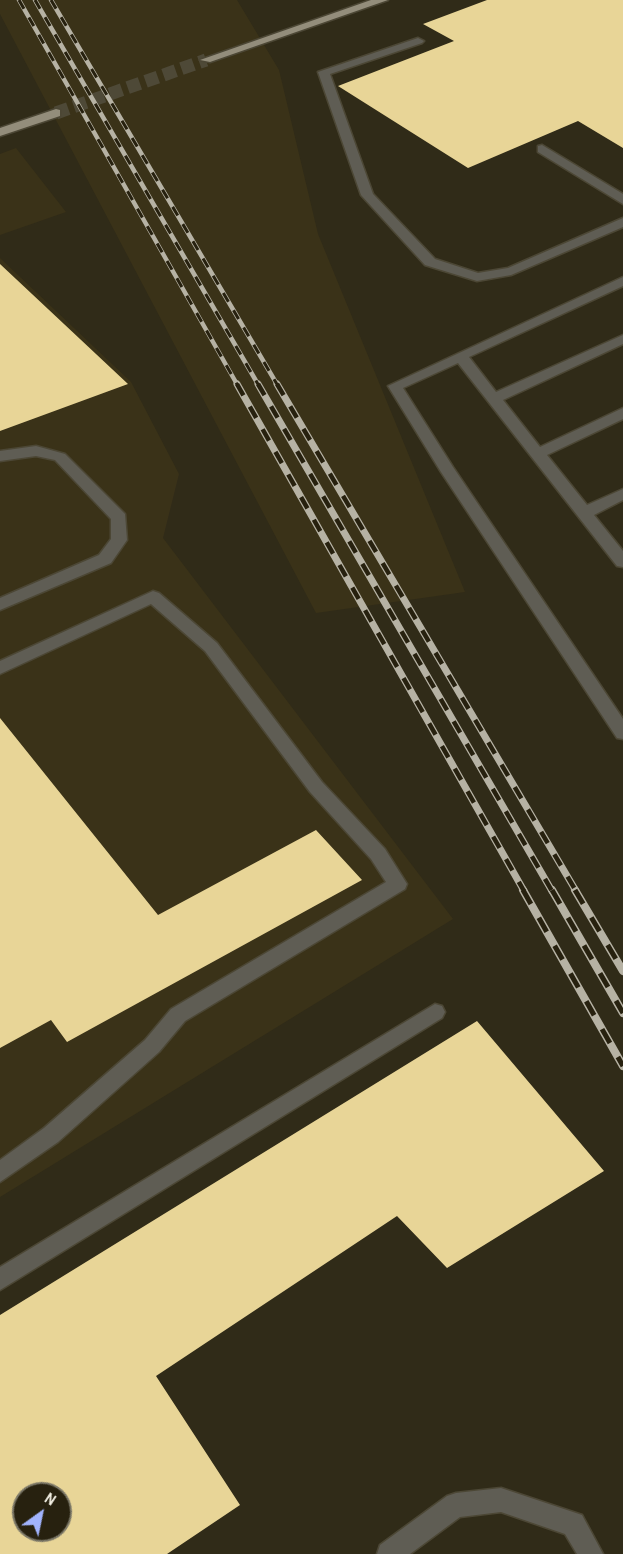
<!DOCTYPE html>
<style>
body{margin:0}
#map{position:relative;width:623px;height:1554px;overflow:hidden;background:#302b18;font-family:"Archivo Narrow",sans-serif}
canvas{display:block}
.north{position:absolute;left:12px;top:1482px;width:60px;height:60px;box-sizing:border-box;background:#27210f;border:2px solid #797565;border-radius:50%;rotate:33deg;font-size:16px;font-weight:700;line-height:24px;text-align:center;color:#f5f2e6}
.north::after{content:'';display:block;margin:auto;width:21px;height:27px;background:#a1b3fd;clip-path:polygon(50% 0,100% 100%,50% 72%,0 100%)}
</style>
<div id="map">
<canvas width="623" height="1554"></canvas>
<div class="north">N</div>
</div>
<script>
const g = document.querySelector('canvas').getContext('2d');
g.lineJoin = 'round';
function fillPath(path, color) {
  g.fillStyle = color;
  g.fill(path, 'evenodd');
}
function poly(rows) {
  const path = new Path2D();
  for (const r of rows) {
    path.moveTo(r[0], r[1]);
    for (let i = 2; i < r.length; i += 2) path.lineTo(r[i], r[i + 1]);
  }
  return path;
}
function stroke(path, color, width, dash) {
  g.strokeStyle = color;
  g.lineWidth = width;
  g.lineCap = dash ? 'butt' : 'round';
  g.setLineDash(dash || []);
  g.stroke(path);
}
fillPath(poly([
 [0,0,237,0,279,70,318,234,465,592,316,613,0,14],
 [16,148,66,212,0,235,0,154],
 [0,258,131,382,179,474,163,538,453,919,0,1197]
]), '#3a3218');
fillPath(poly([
 [487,0,623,0,623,148,578,121,468,168,338,86,454,41,423,24],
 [0,264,128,384,0,431],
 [0,718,158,915,316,830,362,880,67,1042,51,1020,0,1048],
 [477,1021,604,1171,447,1268,397,1216,156,1376,240,1505,167,1554,0,1554,0,1315],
 [24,1494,60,1494,60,1530,24,1530]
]), '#e8d597');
stroke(poly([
 [56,113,206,60]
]), '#4e4937', 13, [13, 6]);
const lane = poly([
 [418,38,424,41,422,43,330,74,373,194,435,259,478,273,508,268,623,218,623,227,511,275,477,281,425,265,361,195,318,72,418,38],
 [542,145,623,194,623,204,538,152,538,146,542,145],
 [623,277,623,286,469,357,496,392,623,335,623,344,503,400,540,447,623,408,623,419,547,455,587,505,623,489,623,500,594,515,623,551,623,567,617,566,458,363,403,388,453,467,623,719,623,739,617,738,441,472,388,386,623,277],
 [36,446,65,454,125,514,127,540,111,563,0,610,0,598,99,555,111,539,111,519,55,460,36,456,0,461,0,451,36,446],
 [153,591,159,593,217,643,322,782,385,849,407,884,405,889,185,1021,159,1052,58,1142,0,1182,0,1160,44,1128,145,1040,171,1009,386,882,371,859,310,792,205,651,151,604,0,674,0,661,153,591],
 [435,1004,442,1006,445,1012,442,1018,0,1290,0,1267,435,1004],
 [501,1488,582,1515,603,1554,577,1554,565,1534,501,1512,460,1517,410,1554,377,1554,380,1545,447,1496,456,1493,501,1488]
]);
const primary = poly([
 [371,0,388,0,210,62,200,60,371,0],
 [56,109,60,110,60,116,0,136,0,128,56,109]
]);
stroke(lane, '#4c4735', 3);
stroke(primary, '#4c4735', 3);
fillPath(lane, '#5f5d54');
fillPath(primary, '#938d7b');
const railFar2 = poly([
 [19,0,238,386],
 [35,0,259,386],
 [51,0,278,386]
]);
const railFar1 = poly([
 [237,384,524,891],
 [258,384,552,891],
 [277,384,576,891]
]);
const rail = poly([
 [523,890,623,1066],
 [552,890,623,1013],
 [575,890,623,971]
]);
stroke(railFar2, '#b6b2a4', 4.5);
stroke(railFar1, '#b6b2a4', 7);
stroke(rail, '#b6b2a4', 8);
stroke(railFar2, '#27210f', 3, [10]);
stroke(railFar1, '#27210f', 4.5, [13]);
stroke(rail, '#27210f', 5, [16]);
</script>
